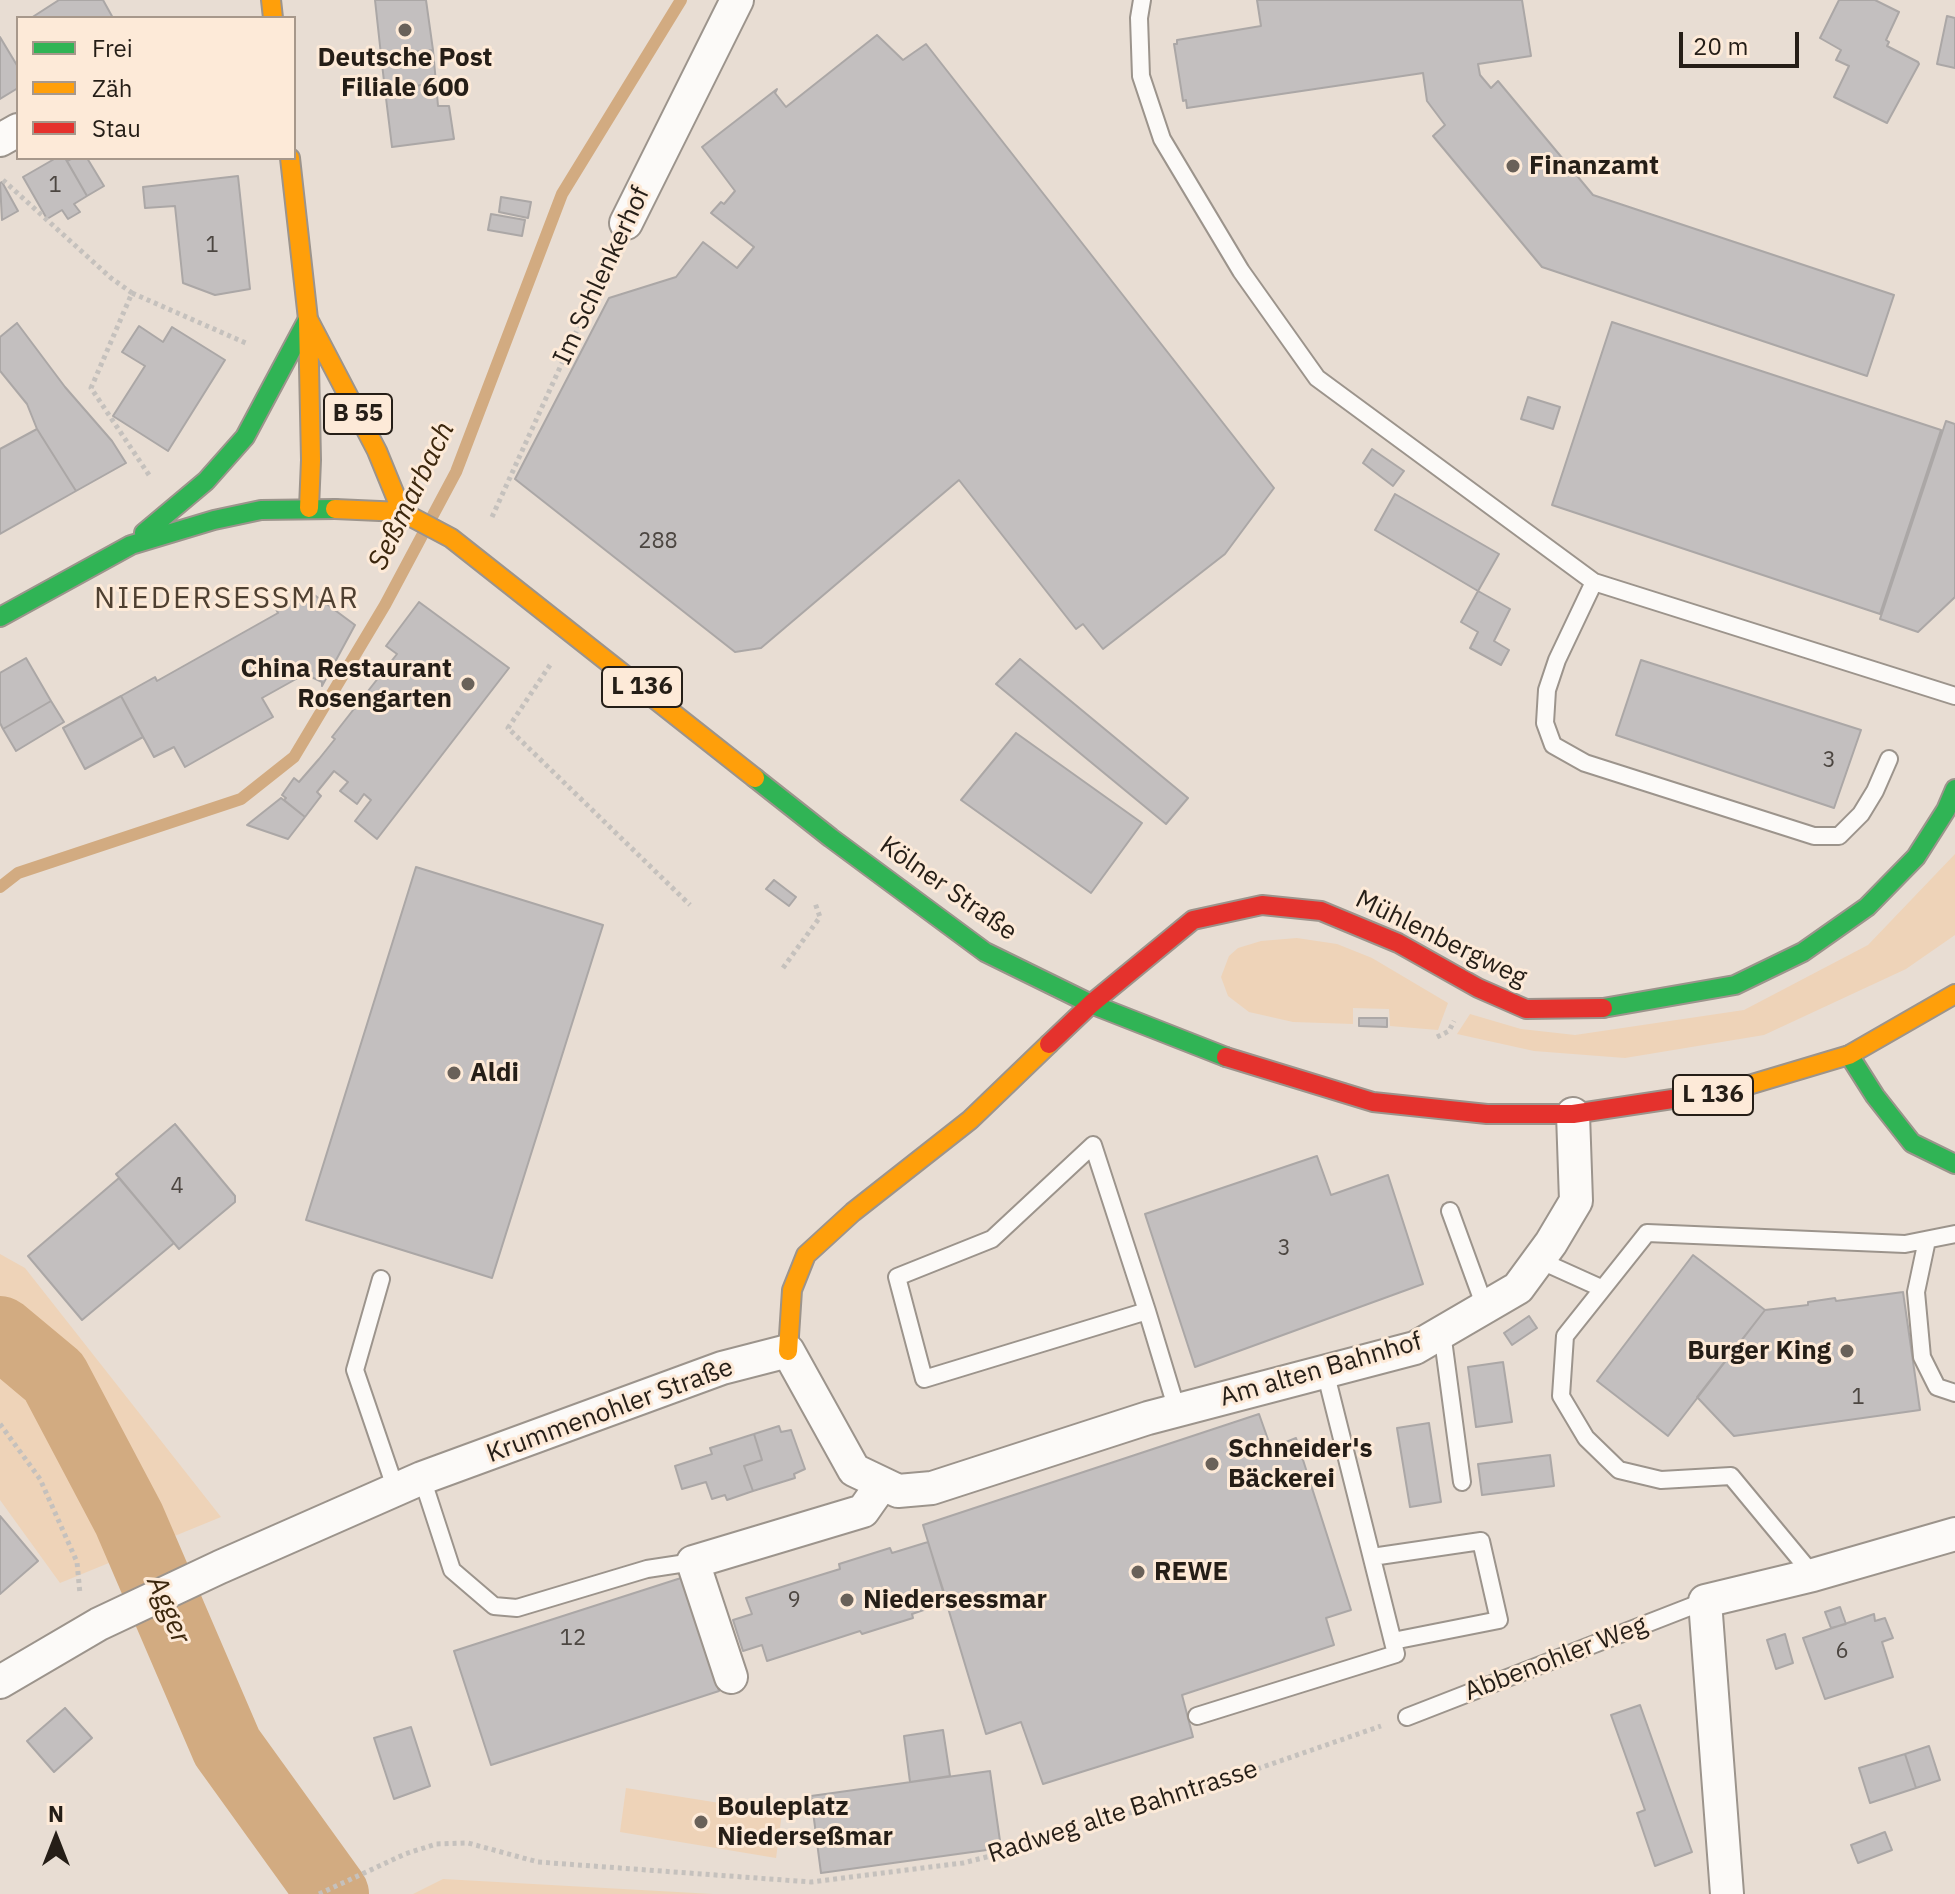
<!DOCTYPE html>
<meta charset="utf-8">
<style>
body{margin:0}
#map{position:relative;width:1955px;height:1894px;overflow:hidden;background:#e8ddd3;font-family:"IBM Plex Sans",sans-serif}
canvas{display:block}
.legend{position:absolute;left:16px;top:16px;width:280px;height:144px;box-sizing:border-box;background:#fdead8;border:2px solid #a7988b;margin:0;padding:10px 14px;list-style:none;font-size:24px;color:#251e17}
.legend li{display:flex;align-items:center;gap:16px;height:40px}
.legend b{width:40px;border:2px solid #a7988b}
.north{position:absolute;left:16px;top:1798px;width:80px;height:80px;-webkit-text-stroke:6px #fdead8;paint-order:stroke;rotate:0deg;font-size:22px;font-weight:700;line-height:32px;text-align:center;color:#251e17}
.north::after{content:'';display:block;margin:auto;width:28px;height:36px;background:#251e17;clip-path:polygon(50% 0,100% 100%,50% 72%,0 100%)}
.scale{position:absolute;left:1679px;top:32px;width:120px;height:36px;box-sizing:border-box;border:4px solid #251e17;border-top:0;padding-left:10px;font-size:24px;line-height:28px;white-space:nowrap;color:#251e17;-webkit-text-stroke:6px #fdead8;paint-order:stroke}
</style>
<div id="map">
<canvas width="1955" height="1894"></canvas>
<ul class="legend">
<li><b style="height:10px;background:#30b455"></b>Frei</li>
<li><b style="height:10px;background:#ff9f0a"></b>Zäh</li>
<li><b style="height:10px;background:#e5322d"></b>Stau</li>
</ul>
<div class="north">N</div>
<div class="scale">20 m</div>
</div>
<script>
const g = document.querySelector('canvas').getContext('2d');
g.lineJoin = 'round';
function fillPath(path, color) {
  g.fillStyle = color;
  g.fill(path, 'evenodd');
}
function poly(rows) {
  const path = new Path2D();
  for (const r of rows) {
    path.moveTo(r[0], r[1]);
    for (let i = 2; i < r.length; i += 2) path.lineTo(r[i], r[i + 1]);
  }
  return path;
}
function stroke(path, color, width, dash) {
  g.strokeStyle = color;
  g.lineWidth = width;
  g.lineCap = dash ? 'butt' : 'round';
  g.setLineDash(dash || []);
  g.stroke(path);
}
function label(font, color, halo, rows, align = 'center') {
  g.font = font + ' "IBM Plex Sans",sans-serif';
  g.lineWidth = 6;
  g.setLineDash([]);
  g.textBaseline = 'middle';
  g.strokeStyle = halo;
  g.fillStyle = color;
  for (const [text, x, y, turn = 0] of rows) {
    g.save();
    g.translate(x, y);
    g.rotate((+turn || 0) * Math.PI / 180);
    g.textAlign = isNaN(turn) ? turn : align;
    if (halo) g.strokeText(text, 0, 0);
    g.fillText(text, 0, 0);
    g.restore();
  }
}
fillPath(poly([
 [1955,854,1955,935,1906,969,1764,1035,1625,1058,1534,1051,1457,1034,1470,1014,1521,1029,1575,1035,1744,1010,1868,945],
 [1297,938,1337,944,1372,958,1448,1003,1438,1030,1390,1026,1389,1009,1353,1008,1353,1024,1293,1022,1249,1012,1228,996,1221,977,1229,956,1238,948,1261,941],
 [0,1254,25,1268,221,1517,60,1583,0,1500],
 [626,1788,782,1813,776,1858,620,1832],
 [443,1879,713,1894,413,1894]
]), '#eed3b8');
stroke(poly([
 [0,887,18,873,241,799,294,757,385,605,456,472,562,194,681,0]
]), '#d2ab81', 12);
stroke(poly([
 [0,1332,54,1377,129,1519,227,1747,333,1894]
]), '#d2ab81', 72);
const building = poly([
 [59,0,103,0,113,18,31,18,59,0],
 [375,0,426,0,433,50,381,55,375,0],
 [1257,0,1522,0,1531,56,1478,64,1480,75,1491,88,1498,81,1593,195,1894,295,1867,376,1542,267,1433,136,1445,125,1427,101,1423,73,1187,108,1186,100,1183,101,1174,44,1177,44,1177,40,1261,26,1257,0],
 [1839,0,1875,0,1899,12,1886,40,1889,42,1887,46,1918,62,1919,64,1887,123,1834,97,1849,66,1836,60,1841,50,1820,38,1839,0],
 [1947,16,1955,18,1955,68,1937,64,1947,16],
 [877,35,903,60,926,44,1274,488,1225,554,1103,649,1083,624,1076,629,959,480,761,648,735,652,515,479,609,298,676,277,703,242,737,268,754,247,711,213,721,202,724,204,735,191,702,147,777,89,775,93,786,107,877,35],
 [0,37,18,67,18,88,0,99,0,37],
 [433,50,436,83,385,90,381,55,433,50],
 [436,83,438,106,449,106,454,139,392,147,385,90,436,83],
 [56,158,65,158,87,196,74,204,80,212,68,219,62,210,47,219,23,177,56,158],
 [73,158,87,158,104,186,87,196,67,161,73,158],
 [238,176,250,289,215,295,183,283,175,206,145,208,143,187,238,176],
 [2,182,18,211,2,220,0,183,2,182],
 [501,197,531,202,528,218,499,212,501,197],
 [491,214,525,220,522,236,488,230,491,214],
 [1612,322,1941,430,1880,614,1552,505,1612,322],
 [17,323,65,387,112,441,126,463,76,491,37,429,27,404,0,371,0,337,17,323],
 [139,326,163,342,172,327,225,360,168,451,113,416,145,366,122,352,139,326],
 [1528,397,1560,407,1553,429,1521,419,1528,397],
 [1946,421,1955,424,1955,597,1918,632,1880,619,1946,421],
 [37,429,76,491,0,534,0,449,37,429],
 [1372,449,1404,471,1393,486,1363,463,1372,449],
 [1395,494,1499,554,1478,591,1375,530,1395,494],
 [309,591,355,625,322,686,322,682,305,674,262,698,273,717,185,767,174,747,154,757,121,696,155,677,157,681,278,613,276,609,309,591],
 [1478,591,1510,609,1494,641,1509,650,1501,665,1470,648,1478,632,1461,622,1478,591],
 [419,602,509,668,377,839,355,821,371,800,364,794,357,804,340,791,348,782,334,771,317,792,321,796,305,817,284,800,286,798,282,795,294,778,299,782,319,759,335,739,332,737,397,654,386,646,419,602],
 [26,658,51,701,3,729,0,723,0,673,26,658],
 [1020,659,1188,798,1166,824,996,684,1020,659],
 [1641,660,1861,730,1834,808,1616,735,1641,660],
 [121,696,144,739,143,737,85,769,63,728,121,696],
 [51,701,64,722,16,751,3,729,51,701],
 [1016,733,1142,823,1091,893,961,800,1016,733],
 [281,798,305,817,288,839,247,825,281,798],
 [416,867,603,925,492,1278,306,1220,416,867],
 [774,880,796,897,789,906,766,889,774,880],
 [1359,1018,1387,1018,1387,1027,1359,1026,1359,1018],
 [175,1124,235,1196,235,1202,179,1249,116,1174,175,1124],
 [1317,1156,1331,1195,1388,1175,1423,1284,1195,1367,1145,1214,1317,1156],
 [119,1178,174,1243,82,1320,28,1256,119,1178],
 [1693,1255,1765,1310,1668,1436,1597,1381,1693,1255],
 [1903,1292,1920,1410,1734,1436,1697,1397,1765,1310,1808,1305,1808,1302,1835,1298,1836,1301,1903,1292],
 [1529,1316,1537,1328,1512,1345,1504,1333,1529,1316],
 [1503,1362,1512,1422,1476,1427,1468,1367,1503,1362],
 [1259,1414,1271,1448,1296,1438,1351,1610,1326,1618,1334,1645,1182,1695,1193,1737,1043,1784,1021,1722,986,1734,923,1525,1259,1414],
 [1429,1423,1441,1502,1410,1507,1397,1428,1429,1423],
 [779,1426,781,1432,791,1430,805,1469,794,1474,795,1478,753,1491,744,1466,762,1460,754,1434,779,1426],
 [754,1434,762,1460,744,1466,753,1491,727,1500,725,1495,712,1499,706,1482,682,1489,675,1466,712,1454,710,1448,754,1434],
 [1550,1455,1554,1486,1482,1495,1478,1464,1550,1455],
 [0,1516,38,1561,0,1594,0,1516],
 [928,1542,947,1602,912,1614,913,1618,862,1634,860,1631,767,1661,762,1645,743,1651,733,1620,752,1614,746,1598,840,1569,839,1564,890,1548,892,1553,928,1542],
 [681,1578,719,1691,491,1765,454,1651,681,1578],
 [1840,1607,1846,1624,1831,1628,1825,1612,1840,1607],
 [1874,1614,1875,1621,1885,1618,1893,1638,1882,1642,1893,1677,1825,1699,1803,1638,1874,1614],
 [1785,1634,1793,1663,1776,1669,1767,1640,1785,1634],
 [1640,1705,1692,1852,1655,1866,1637,1813,1645,1810,1611,1715,1640,1705],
 [65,1708,92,1738,54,1772,27,1741,65,1708],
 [411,1727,430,1786,394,1799,374,1738,411,1727],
 [943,1730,950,1776,910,1782,904,1736,943,1730],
 [1929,1746,1940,1780,1916,1788,1905,1754,1929,1746],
 [1905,1754,1916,1788,1870,1803,1859,1768,1905,1754],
 [990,1771,1001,1848,821,1873,811,1796,990,1771],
 [1885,1832,1892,1850,1858,1863,1851,1845,1885,1832]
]);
fillPath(building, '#c3bfbf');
stroke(building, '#aba7a6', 2);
const lane = poly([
 [1142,0,1139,18,1141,76,1162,139,1241,271,1317,378,1594,582,1955,696],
 [1594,582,1557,660,1547,690,1545,723,1553,745,1585,763,1814,836,1839,836,1861,814,1875,791,1889,759],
 [1450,1211,1485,1307],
 [1927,1240,1916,1292,1922,1357,1937,1387,1955,1393],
 [1539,1260,1601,1288],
 [381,1279,355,1370,396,1490],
 [1147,1311,924,1379,897,1277,992,1239,1093,1145,1147,1311,1177,1410],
 [1442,1332,1462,1482],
 [422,1478,452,1570,494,1606,517,1608,647,1569,693,1562],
 [1372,1557,1481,1541,1499,1620,1393,1641],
 [1813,1575,1731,1476,1661,1480,1619,1470,1586,1438,1561,1396,1565,1336,1647,1233,1905,1244,1955,1234],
 [1197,1716,1396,1654,1325,1371],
 [1407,1717,1705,1601]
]);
const street = poly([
 [0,140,18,130],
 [626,223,737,0],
 [731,1677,693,1562,863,1511,882,1484],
 [0,1682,99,1624,220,1567,422,1478,722,1368,788,1351,854,1470,898,1491,932,1488,1148,1418,1415,1348,1518,1288,1551,1243,1576,1201,1573,1114],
 [1727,1894,1705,1601,1813,1575,1955,1534]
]);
const fast = poly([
 [144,533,206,481,245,437,308,319],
 [0,617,131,545,214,520,261,510,335,509],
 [755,778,831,838,985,952,1091,1004,1226,1057],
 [1603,1008,1735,985,1803,952,1867,907,1916,857,1946,810,1955,789],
 [1849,1055,1875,1096,1912,1143,1955,1164]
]);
const slow = poly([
 [271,0,273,18],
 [290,158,308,319,311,460,309,508],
 [308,319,377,451,402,512],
 [335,509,402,512,451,538,755,778],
 [1732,1090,1849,1055,1955,994],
 [788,1351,792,1290,806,1255,853,1212,970,1120,1049,1044]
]);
const jam = poly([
 [1049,1044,1091,1004,1193,920,1262,905,1321,911,1398,943,1478,988,1526,1009,1603,1008],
 [1226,1057,1373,1102,1487,1114,1573,1114,1732,1090]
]);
stroke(lane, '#9c948c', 20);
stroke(street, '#9c948c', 36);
stroke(fast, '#9c948c', 22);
stroke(slow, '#9c948c', 22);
stroke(jam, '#9c948c', 22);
stroke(poly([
 [3,180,111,278,132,293],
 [149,475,91,388,132,293,248,344],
 [492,517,612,253],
 [550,665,508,728,690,905],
 [783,968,820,917,815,903],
 [1437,1037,1449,1031,1454,1021],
 [0,1424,40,1479,77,1562,80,1594],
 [319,1894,405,1854,436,1844,468,1843,538,1862,811,1882,963,1863,1049,1841,1381,1726]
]), '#c5c1bd', 5, [4, 4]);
stroke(lane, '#fcfaf8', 16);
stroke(street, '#fcfaf8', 32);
stroke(fast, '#30b455', 18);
stroke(slow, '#ff9f0a', 18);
stroke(jam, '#e5322d', 18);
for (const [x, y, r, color] of [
 [405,30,8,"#696159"],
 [1513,166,8,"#696159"],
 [468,684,8,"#696159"],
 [454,1073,8,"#696159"],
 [1847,1351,8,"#696159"],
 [1212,1464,8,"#696159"],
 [1138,1572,8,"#696159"],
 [847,1600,8,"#696159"],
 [701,1822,8,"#696159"]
]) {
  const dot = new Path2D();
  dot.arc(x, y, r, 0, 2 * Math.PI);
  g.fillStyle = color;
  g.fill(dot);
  stroke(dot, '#fdead8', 3);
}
label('22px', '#4c4641', null, [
 ["1",55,186],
 ["1",212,246],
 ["288",658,542],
 ["3",1829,761],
 ["4",177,1187],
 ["3",1284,1249],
 ["1",1858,1398],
 ["9",794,1601],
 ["12",573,1639],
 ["6",1842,1652]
]);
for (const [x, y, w] of [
 [358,414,68],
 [642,687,80],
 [1713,1095,80]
]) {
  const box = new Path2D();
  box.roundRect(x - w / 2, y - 20, w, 40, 6);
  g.fillStyle = '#fdead8';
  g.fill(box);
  stroke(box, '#251e17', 2);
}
label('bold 24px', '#251e17', null, [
 ["B 55",358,414],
 ["L 136",642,687],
 ["L 136",1713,1095]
]);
label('bold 26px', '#251e17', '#fdead8', [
 ["Deutsche Post",405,58,"center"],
 ["Filiale 600",405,88,"center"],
 ["Finanzamt",1529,166],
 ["China Restaurant",452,669,"right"],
 ["Rosengarten",452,699,"right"],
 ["Aldi",470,1073],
 ["Burger King",1831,1351,"right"],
 ["Schneider's",1228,1449],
 ["Bäckerei",1228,1479],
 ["REWE",1154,1572],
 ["Niedersessmar",863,1600],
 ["Bouleplatz",717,1807],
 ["Niederseßmar",717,1837]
], 'left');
label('26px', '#251e17', '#fdead8', [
 ["Im Schlenkerhof",602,276,-65],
 ["Kölner Straße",948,889,35],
 ["Mühlenbergweg",1441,939,26],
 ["Am alten Bahnhof",1321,1370,-16],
 ["Krummenohler Straße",610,1411,-20],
 ["Abbenohler Weg",1556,1659,-21],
 ["Radweg alte Bahntrasse",1123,1812,-18]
]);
label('italic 28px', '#3c270d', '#fdead8', [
 ["Seßmarbach",412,496,-64],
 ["Agger",168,1610,67]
]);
g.letterSpacing = '2px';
label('30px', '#4f4031', '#fdead8', [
 ["NIEDERSESSMAR",227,599]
]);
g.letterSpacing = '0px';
</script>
